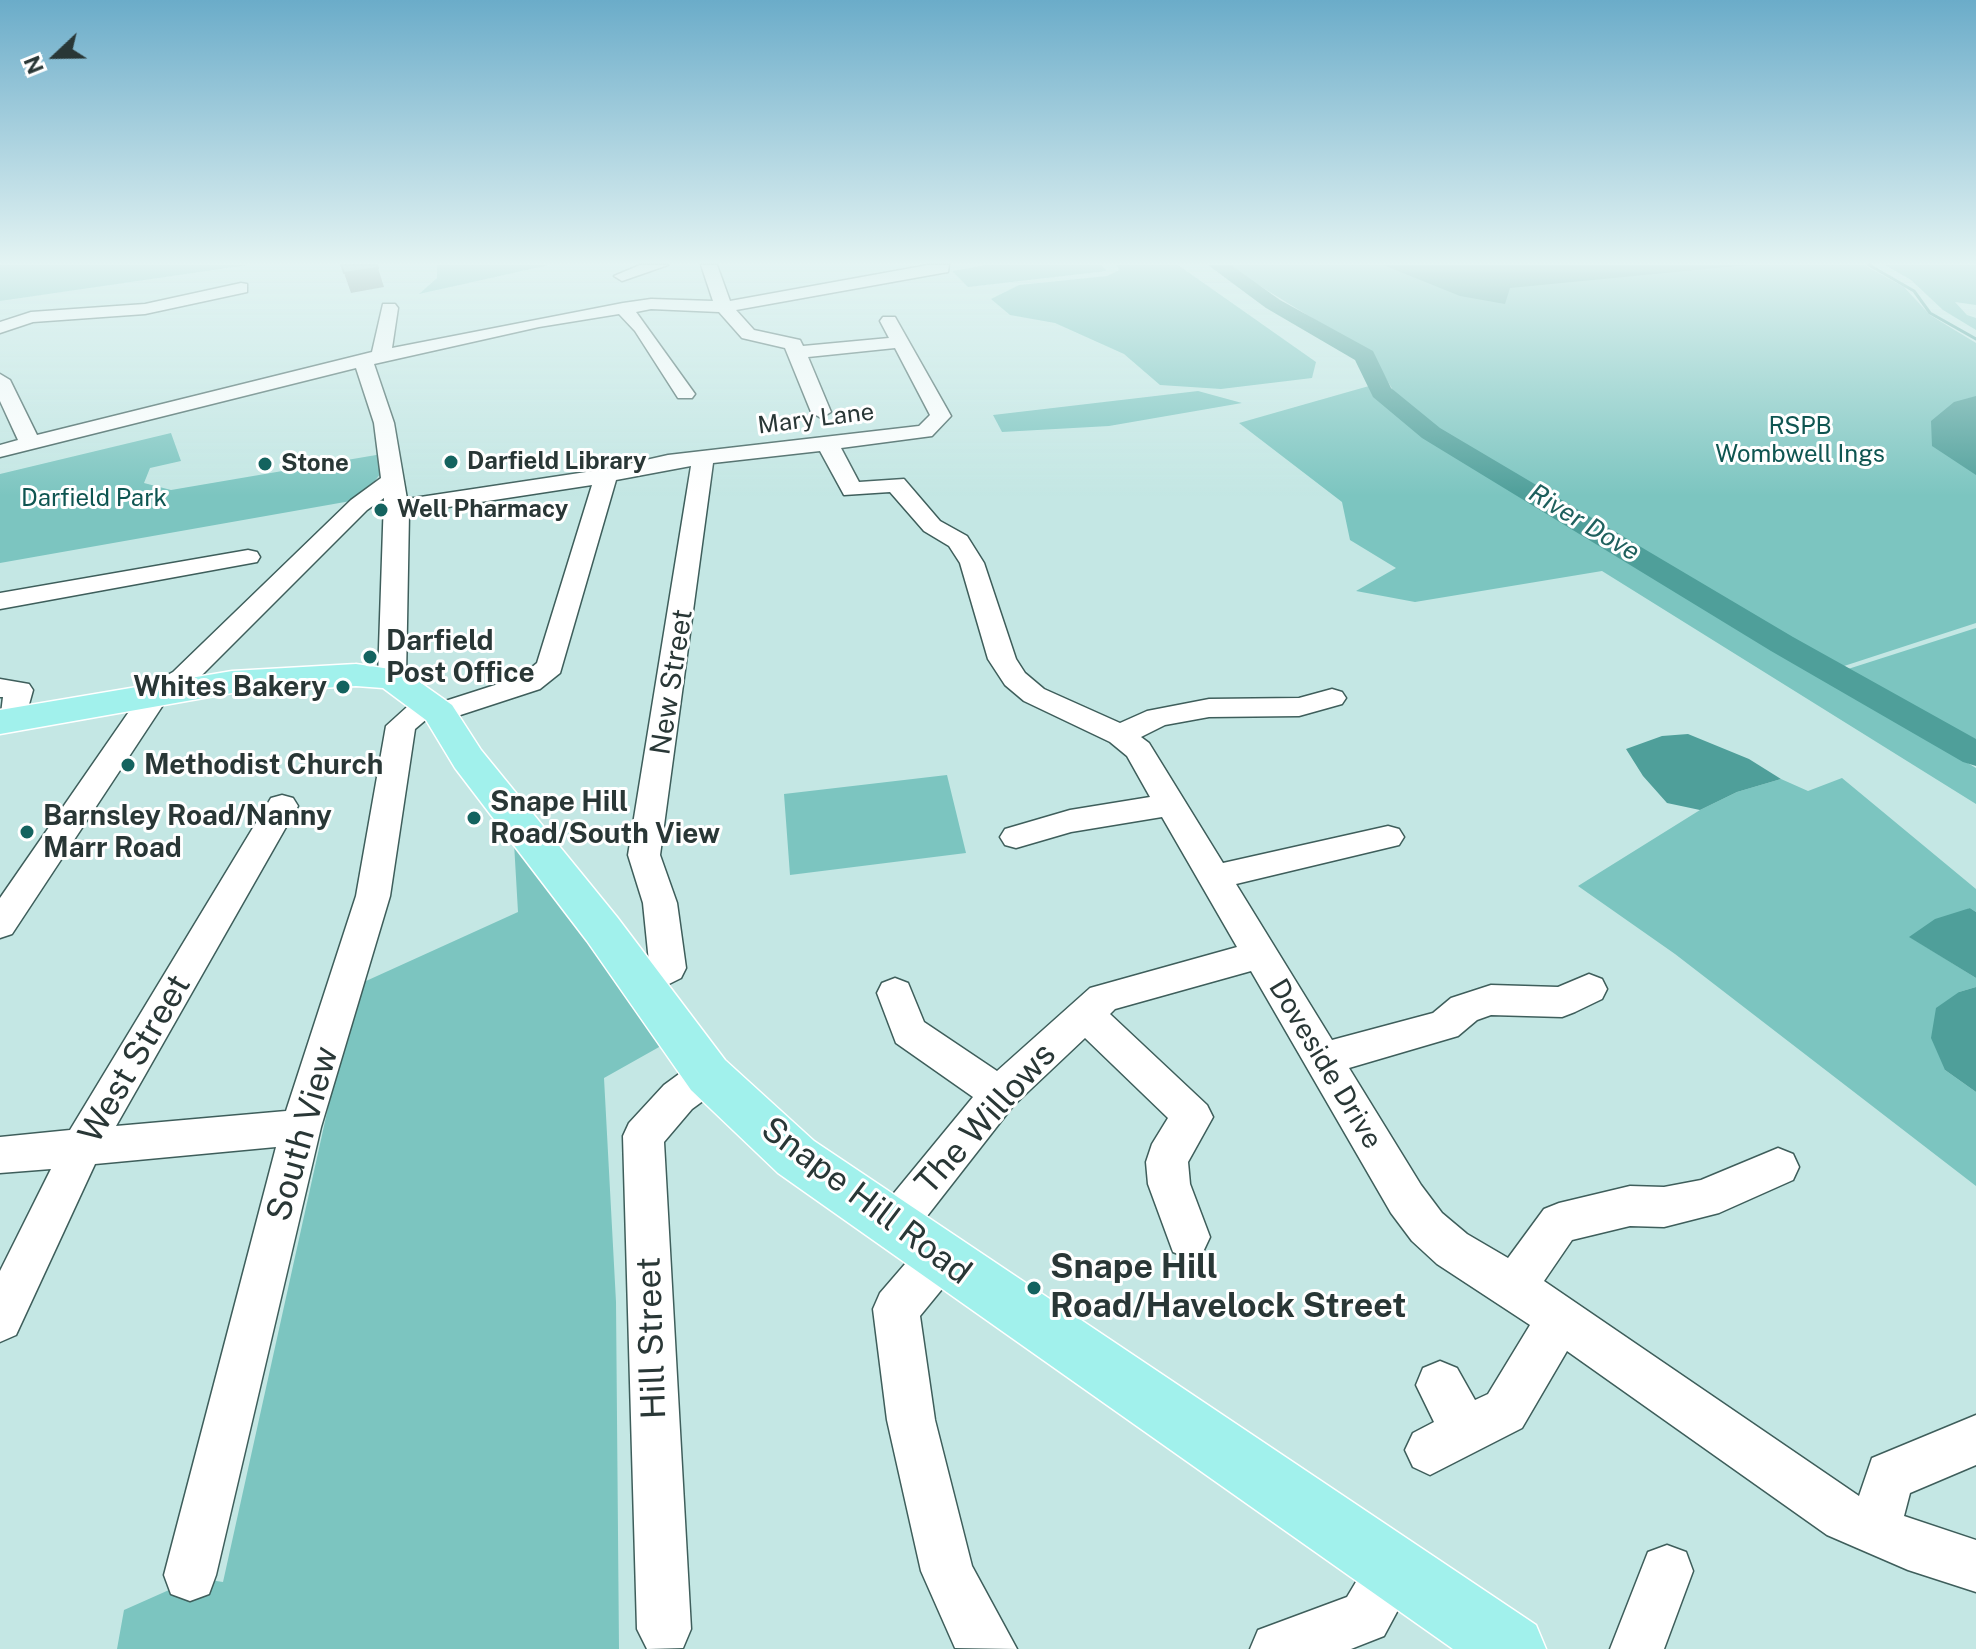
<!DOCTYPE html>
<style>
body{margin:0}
#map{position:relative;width:1976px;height:1649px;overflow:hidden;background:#c4e7e4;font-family:"Public Sans",sans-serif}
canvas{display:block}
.north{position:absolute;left:16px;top:16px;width:80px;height:80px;-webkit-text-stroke:6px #fff;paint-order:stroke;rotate:248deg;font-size:22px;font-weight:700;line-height:32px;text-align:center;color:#293736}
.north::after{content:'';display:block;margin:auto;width:28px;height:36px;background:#293736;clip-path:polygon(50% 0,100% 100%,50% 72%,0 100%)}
</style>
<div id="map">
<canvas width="1976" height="1649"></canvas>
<div class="north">N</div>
</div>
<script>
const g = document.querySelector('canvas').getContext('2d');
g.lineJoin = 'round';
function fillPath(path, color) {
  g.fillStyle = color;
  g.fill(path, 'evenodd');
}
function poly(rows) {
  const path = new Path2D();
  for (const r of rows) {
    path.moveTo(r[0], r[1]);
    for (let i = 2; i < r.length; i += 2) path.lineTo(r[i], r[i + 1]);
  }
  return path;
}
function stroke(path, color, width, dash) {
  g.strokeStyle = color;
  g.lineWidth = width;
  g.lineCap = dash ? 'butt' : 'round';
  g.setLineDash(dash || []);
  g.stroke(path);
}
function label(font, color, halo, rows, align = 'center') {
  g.font = font + ' "Public Sans",sans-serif';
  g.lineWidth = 6;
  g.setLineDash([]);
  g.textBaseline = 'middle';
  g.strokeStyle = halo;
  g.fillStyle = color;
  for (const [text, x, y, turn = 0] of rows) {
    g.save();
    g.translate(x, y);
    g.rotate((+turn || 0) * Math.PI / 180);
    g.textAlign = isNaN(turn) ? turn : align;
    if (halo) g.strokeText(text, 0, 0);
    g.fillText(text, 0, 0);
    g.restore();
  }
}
fillPath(poly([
 [0,265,248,265,0,301],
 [437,265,549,265,419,294,437,278],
 [986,265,1101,265,1107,271,968,287,952,271],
 [1116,265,1178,265,1316,362,1312,378,1221,389,1160,385,1124,354,1055,323,1010,315,991,299,1019,285,1107,276,1119,270],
 [1226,265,1864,265,1904,287,1930,315,1976,343,1976,623,1841,667,1423,419,1394,392,1372,355],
 [1885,265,1976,265,1976,305,1955,302,1967,315,1976,318,1976,330,1943,310,1911,280],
 [1369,386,1417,432,1976,768,1976,804,1602,571,1415,602,1356,591,1396,568,1350,540,1342,502,1239,423],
 [1198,391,1242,403,1109,426,1002,432,993,415],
 [171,433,181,461,150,468,144,483,171,490,382,454,380,474,362,499,0,563,0,474],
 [1976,628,1976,742,1848,669],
 [947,775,966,853,790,875,784,794],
 [1842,778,1976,889,1976,912,1970,908,1910,937,1976,978,1976,987,1959,992,1945,1070,1976,1092,1976,1186,1675,954,1578,886,1700,810,1737,792,1781,779,1808,791],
 [514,843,668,1042,604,1078,616,1302,619,1649,117,1649,124,1610,196,1578,223,1582,355,986,518,912]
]), '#7cc5c0');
fillPath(poly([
 [1383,265,1748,265,1510,288,1505,304,1460,296],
 [1976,396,1976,475,1932,446,1931,421,1954,402],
 [1688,734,1749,759,1781,779,1737,792,1700,810,1667,803,1643,776,1626,749,1662,736],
 [1970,908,1976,912,1976,978,1909,937,1935,919],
 [1976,987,1976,1092,1945,1070,1931,1038,1936,1008,1959,992]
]), '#4f9f9a');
stroke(poly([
 [1869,265,1914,291,1930,313,1976,339]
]), '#4f9f9a', 3);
fillPath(poly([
 [1208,265,1231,265,1280,300,1373,351,1391,388,1440,428,1793,637,1976,739,1976,766,1963,762,1771,651,1422,438,1373,397,1355,360,1266,308,1208,265]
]), '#4f9f9a');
const minor = poly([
 [640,265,668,265,622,281,614,276,640,265],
 [701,265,717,265,730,301,928,265,949,265,948,272,942,273,736,310,754,330,800,340,803,346,889,338,880,321,883,317,895,317,951,416,932,436,841,448,859,482,904,479,940,521,967,536,984,563,1016,659,1025,673,1044,689,1120,723,1147,711,1209,699,1299,698,1332,689,1342,692,1346,698,1342,704,1299,716,1209,717,1165,725,1141,737,1149,743,1223,863,1388,826,1399,829,1404,837,1399,845,1236,884,1332,1040,1433,1013,1451,998,1491,985,1558,987,1589,974,1602,979,1607,989,1602,999,1575,1012,1562,1017,1491,1015,1477,1020,1458,1036,1349,1068,1421,1185,1442,1213,1467,1234,1508,1258,1544,1209,1559,1203,1630,1186,1664,1187,1701,1180,1778,1148,1793,1154,1799,1167,1793,1180,1719,1213,1664,1227,1630,1226,1572,1240,1544,1281,1859,1496,1872,1458,1976,1415,1976,1465,1910,1493,1904,1516,1976,1540,1976,1592,1908,1570,1827,1535,1567,1351,1522,1428,1430,1475,1413,1467,1405,1450,1413,1433,1434,1422,1416,1385,1423,1368,1440,1361,1457,1368,1475,1400,1488,1394,1530,1325,1437,1264,1412,1241,1391,1213,1251,971,1115,1009,1110,1014,1207,1105,1213,1117,1188,1162,1190,1184,1210,1237,1203,1252,1188,1258,1173,1252,1148,1184,1146,1162,1152,1144,1168,1118,1085,1038,1013,1106,910,1238,895,1244,880,1238,873,1224,880,1210,973,1097,896,1043,877,993,882,983,895,978,908,983,924,1022,997,1071,1090,988,1237,947,1162,817,1071,832,1016,848,1005,845,1000,837,1005,829,1070,810,1150,797,1127,756,1110,742,1024,701,1005,685,988,659,960,563,949,546,924,531,890,492,844,495,820,451,713,463,660,855,677,903,686,968,681,978,641,998,628,994,623,984,628,974,649,962,643,903,628,855,691,466,616,480,560,673,540,689,439,722,428,718,415,729,390,896,321,1127,216,1575,209,1594,190,1601,171,1594,164,1575,276,1147,95,1164,16,1335,0,1342,0,1271,51,1169,0,1173,0,1137,70,1130,271,798,282,795,293,798,298,806,116,1126,286,1111,356,896,386,726,418,697,428,694,438,697,442,702,520,677,537,663,592,485,409,513,406,678,402,684,392,686,382,684,378,678,384,498,367,510,193,684,167,699,12,934,0,938,0,898,146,687,173,672,351,500,381,478,374,423,356,368,0,457,0,445,18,440,0,401,0,374,10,380,37,435,372,352,383,304,395,304,398,308,392,348,623,303,651,299,713,301,701,265],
 [651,309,719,312,742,338,785,348,811,412,821,418,831,412,808,357,895,348,930,415,919,426,668,455,606,469,407,499,394,423,374,364,539,327,619,314,635,331,678,398,692,398,695,394,636,312,651,309],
 [241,283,247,284,247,292,145,314,33,322,0,333,0,322,31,312,145,304,241,283],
 [248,550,257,552,260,557,257,562,0,609,0,593,248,550],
 [0,679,29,684,33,690,23,726,13,729,0,722,3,697,0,697,0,679],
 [708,1059,722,1063,727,1075,722,1087,692,1109,664,1142,691,1629,683,1648,647,1649,637,1629,623,1136,629,1123,664,1085,694,1063,708,1059],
 [940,1236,956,1242,962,1257,956,1272,920,1316,935,1420,972,1566,1017,1649,955,1648,921,1571,887,1420,873,1309,880,1293,924,1242,940,1236],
 [1394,1543,1413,1550,1420,1569,1384,1636,1351,1649,1250,1649,1258,1630,1347,1597,1375,1550,1394,1543],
 [1667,1545,1686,1552,1693,1571,1664,1649,1610,1649,1648,1552,1667,1545]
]);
const major = poly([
 [356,664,404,671,452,705,481,750,617,917,725,1060,814,1141,1536,1625,1546,1649,1453,1649,778,1173,691,1090,587,941,455,768,426,720,383,688,356,686,232,693,0,734,0,710,232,671,356,664]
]);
stroke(minor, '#3e5e5b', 3);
stroke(major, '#fff', 3);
fillPath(minor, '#fff');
fillPath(major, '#a1f1ec');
fillPath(poly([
 [378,268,384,287,351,293,344,273]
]), '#6e8684');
const building = poly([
 [341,265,377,265,378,268,344,273,341,265]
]);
fillPath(building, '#9dbfbc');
stroke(building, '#6e8684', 2);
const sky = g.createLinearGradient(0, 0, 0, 496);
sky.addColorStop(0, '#6bacc9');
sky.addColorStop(0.53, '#e4f4f3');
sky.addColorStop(1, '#e4f4f300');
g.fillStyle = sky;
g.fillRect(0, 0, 1976, 496);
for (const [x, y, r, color] of [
 [451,462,8,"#14635f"],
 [265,464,8,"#14635f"],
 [381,510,8,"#14635f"],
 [370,657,8,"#14635f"],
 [343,687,8,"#14635f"],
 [128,765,8,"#14635f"],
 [474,818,8,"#14635f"],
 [27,832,8,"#14635f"],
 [1034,1288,8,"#14635f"]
]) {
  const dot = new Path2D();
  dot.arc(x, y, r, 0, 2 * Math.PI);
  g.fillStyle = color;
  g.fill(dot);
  stroke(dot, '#fff', 3);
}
label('24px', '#293736', '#fff', [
 ["Mary Lane",816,419,-7]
]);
label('24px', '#0e5551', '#fff', [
 ["RSPB",1800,427],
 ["Wombwell Ings",1800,455],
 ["Darfield Park",94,499]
]);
label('bold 24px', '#293736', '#fff', [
 ["Darfield Library",467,462],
 ["Stone",281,464],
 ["Well Pharmacy",397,510]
], 'left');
label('italic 26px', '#1e605d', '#fff', [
 ["River Dove",1584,523,31]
]);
label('bold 28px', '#293736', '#fff', [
 ["Darfield",386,641],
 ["Post Office",386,673],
 ["Whites Bakery",327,687,"right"],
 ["Methodist Church",144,765],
 ["Snape Hill",490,802],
 ["Road/South View",490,834],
 ["Barnsley Road/Nanny",43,816],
 ["Marr Road",43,848]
], 'left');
label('28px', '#293736', '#fff', [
 ["New Street",672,682,-81],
 ["Doveside Drive",1325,1064,59]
]);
label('34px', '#293736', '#fff', [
 ["West Street",135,1059,-60],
 ["The Willows",986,1119,-48],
 ["South View",303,1134,-74],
 ["Snape Hill Road",866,1201,37],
 ["Hill Street",652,1338,-92]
]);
label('bold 34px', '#293736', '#fff', [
 ["Snape Hill",1050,1268],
 ["Road/Havelock Street",1050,1307]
], 'left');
</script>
